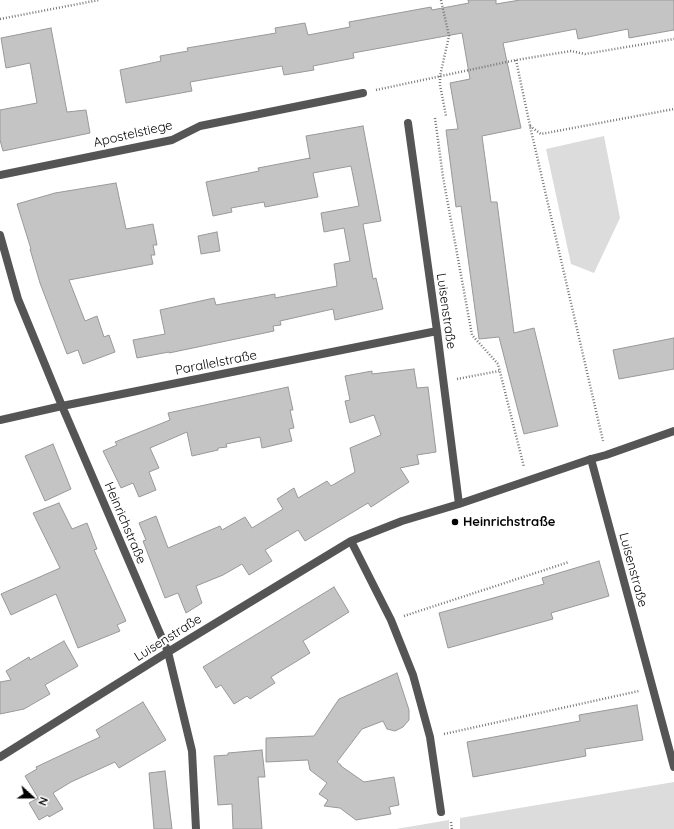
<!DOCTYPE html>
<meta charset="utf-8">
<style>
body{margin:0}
#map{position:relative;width:674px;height:829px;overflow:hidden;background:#fff;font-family:Quicksand,sans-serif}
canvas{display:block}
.north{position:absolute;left:12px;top:777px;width:40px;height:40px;-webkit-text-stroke:3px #fff;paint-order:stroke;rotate:111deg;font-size:11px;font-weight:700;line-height:16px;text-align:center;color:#000}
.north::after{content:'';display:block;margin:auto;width:14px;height:18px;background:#000;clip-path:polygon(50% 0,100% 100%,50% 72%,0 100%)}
</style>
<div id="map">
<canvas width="674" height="829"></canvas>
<div class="north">N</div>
</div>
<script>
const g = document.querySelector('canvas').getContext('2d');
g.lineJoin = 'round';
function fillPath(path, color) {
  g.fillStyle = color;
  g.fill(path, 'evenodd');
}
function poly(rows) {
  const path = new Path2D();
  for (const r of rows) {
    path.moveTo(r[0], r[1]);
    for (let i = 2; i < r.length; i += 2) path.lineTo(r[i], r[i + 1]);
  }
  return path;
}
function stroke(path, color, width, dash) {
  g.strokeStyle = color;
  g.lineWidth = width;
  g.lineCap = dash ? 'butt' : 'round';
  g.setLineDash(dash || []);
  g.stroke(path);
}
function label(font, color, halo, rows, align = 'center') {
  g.font = font + ' Quicksand,sans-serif';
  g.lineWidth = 4;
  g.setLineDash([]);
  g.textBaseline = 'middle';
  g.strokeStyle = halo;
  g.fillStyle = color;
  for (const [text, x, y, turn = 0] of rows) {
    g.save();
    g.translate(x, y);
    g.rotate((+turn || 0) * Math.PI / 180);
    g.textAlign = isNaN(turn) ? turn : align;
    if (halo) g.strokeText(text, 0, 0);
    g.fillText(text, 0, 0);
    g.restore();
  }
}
fillPath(poly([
 [604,136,620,218,594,273,571,264,546,149],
 [674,782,674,829,460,829,460,818],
 [449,820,449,829,396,829]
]), '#dcdcdc');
const building = poly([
 [468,0,496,0,496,4,520,0,674,0,674,30,629,38,628,29,578,39,576,29,503,43,521,128,482,136,491,202,497,202,514,333,534,328,558,426,524,434,499,337,479,339,461,206,456,207,446,130,458,129,450,83,470,79,462,33,353,53,354,58,313,66,314,70,284,75,282,66,190,82,192,91,126,103,120,70,161,61,160,56,188,51,187,48,276,33,275,28,305,23,308,35,350,27,349,22,431,7,432,10,469,3,468,0],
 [51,28,67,112,86,110,90,133,3,151,0,140,0,110,37,103,30,63,6,68,1,38,51,28],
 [363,126,381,221,363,224,373,279,376,278,383,309,335,320,333,309,280,321,281,325,273,326,274,331,169,353,169,352,137,358,133,340,165,334,160,310,214,298,216,305,275,294,275,298,337,286,334,264,350,261,344,228,324,232,321,213,359,206,351,166,313,173,318,197,265,207,264,202,231,208,232,212,213,216,206,182,259,171,258,168,310,158,310,159,306,136,363,126],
 [116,183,126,229,153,224,157,245,153,245,155,255,151,255,153,264,69,280,85,321,97,316,104,337,109,335,115,352,83,364,78,350,67,354,40,283,30,249,31,249,17,204,55,193,116,183],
 [217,232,220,251,201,254,198,236,217,232],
 [674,338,674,369,619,379,613,350,674,338],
 [414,369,417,388,428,387,436,452,417,455,419,464,400,468,409,482,371,507,368,503,305,541,298,530,265,550,272,561,249,575,242,564,223,575,196,586,202,603,186,613,178,593,165,598,143,541,146,540,139,523,156,516,168,548,220,526,222,530,245,517,252,528,283,509,277,499,294,488,298,498,327,481,331,486,355,472,350,448,381,435,374,415,350,423,345,401,350,400,345,376,372,371,372,374,414,369],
 [288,387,293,410,290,410,294,428,289,429,292,441,262,448,260,437,226,444,227,447,218,448,218,450,192,456,187,432,150,448,159,468,149,472,156,490,139,497,133,483,121,488,103,451,117,445,115,442,170,420,168,413,288,387],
 [53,444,71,489,45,501,25,456,53,444],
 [59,503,72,529,87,523,97,549,94,550,126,621,117,625,120,631,78,648,56,594,11,615,1,594,60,568,33,513,59,503],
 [599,561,609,596,551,613,553,619,448,648,439,613,544,584,542,578,599,561],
 [334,587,349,612,303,641,310,653,271,677,275,683,250,699,247,696,234,704,221,685,216,688,203,667,334,587],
 [64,641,78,666,45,685,50,694,24,709,0,714,0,682,11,680,6,671,29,657,30,660,64,641],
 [397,673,409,710,409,720,403,727,395,731,387,729,383,721,362,729,337,762,341,765,341,766,364,782,394,777,399,805,389,807,391,814,356,820,340,808,324,806,328,800,319,794,327,783,310,770,308,760,266,762,266,738,314,736,339,699,397,673],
 [143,702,166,740,119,768,115,762,71,782,53,793,63,809,49,817,48,815,39,820,29,803,38,798,25,776,37,769,36,767,100,737,96,730,143,702],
 [637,705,643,740,585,749,586,756,473,777,467,742,580,721,579,715,637,705],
 [262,750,265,777,258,777,262,829,233,829,232,804,218,805,214,756,228,755,228,753,262,750],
 [165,771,172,829,154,829,149,773,165,771]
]);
fillPath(building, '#c4c4c4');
stroke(building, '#999', 1);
stroke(poly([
 [441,0,449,36,440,76,440,85,446,116],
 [0,19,99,0],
 [516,60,530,126,603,441],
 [376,90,516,60,571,51,585,54,674,39],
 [435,118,443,177,472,335,498,364,524,467],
 [530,126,541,134,674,109],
 [457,379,499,371],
 [404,616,569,562],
 [444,734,639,691],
 [451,822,452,829]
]), '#777', 2.5, [1, 2]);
stroke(poly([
 [591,459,674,767]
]), '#555', 8);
stroke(poly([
 [408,123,437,331,459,504],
 [0,175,172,140,200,126,363,93],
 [0,235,18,299,62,406,168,652,192,751,196,829],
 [0,420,62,406,437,331],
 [351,541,391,620,413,675,430,737,441,812],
 [0,757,168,652,351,541,402,521,459,504,591,459,606,455,674,431]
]), '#555', 8);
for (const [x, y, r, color] of [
 [455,522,4,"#000"]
]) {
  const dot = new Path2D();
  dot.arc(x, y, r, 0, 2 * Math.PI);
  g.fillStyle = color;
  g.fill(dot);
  stroke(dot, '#fff', 1.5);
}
label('13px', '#000', '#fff', [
 ["Apostelstiege",133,134,-13],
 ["Luisenstraße",446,311,82],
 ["Parallelstraße",216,363,-11],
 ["Heinrichstraße",125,523,67],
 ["Luisenstraße",633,570,75],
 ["Luisenstraße",168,638,-32]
]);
label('bold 13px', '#000', '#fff', [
 ["Heinrichstraße",463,522]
], 'left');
</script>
